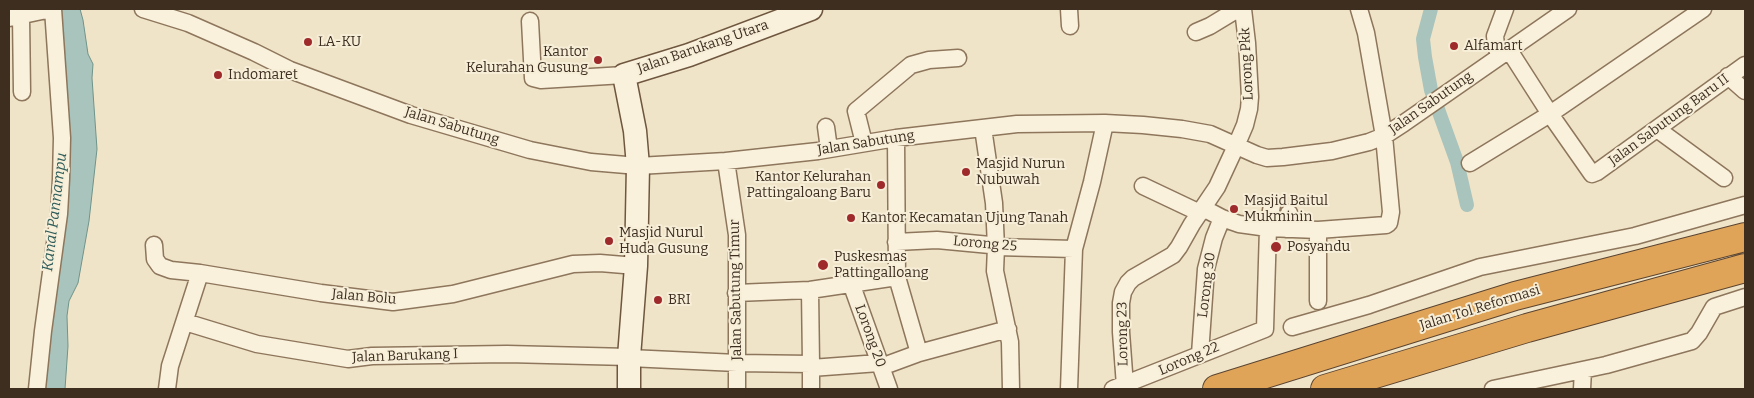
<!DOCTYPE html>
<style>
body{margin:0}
#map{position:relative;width:1754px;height:398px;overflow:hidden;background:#f0e4c8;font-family:Bitter,serif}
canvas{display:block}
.frame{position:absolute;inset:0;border:10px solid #3d2e20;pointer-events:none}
</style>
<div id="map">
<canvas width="1754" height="398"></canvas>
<div class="frame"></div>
</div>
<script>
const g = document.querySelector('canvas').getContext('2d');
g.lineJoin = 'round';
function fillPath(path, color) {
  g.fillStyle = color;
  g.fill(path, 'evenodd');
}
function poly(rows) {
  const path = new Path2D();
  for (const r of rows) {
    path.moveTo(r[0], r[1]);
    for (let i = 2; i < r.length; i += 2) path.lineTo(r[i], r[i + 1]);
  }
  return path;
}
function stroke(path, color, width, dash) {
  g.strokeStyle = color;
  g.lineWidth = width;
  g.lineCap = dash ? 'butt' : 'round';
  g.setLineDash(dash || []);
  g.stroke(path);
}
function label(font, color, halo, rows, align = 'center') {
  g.font = font + ' Bitter,serif';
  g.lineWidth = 4;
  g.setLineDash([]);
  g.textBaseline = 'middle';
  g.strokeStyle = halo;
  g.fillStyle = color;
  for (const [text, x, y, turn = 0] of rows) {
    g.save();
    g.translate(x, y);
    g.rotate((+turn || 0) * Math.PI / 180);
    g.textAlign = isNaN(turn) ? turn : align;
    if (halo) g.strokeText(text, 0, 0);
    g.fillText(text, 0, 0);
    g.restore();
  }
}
const water = poly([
 [55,9,80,9,83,20,88,54,93,64,92,78,97,149,89,221,78,283,69,301,67,316,68,346,65,389,40,389,65,189,55,9]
]);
fillPath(water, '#a9c4bc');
stroke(water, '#6f938a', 1);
stroke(poly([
 [1431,9,1423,39,1425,57,1431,90,1457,162,1467,205]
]), '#a9c4bc', 14);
const street = poly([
 [143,9,188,23,254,52,290,70,411,115,530,150,591,162,638,166,726,161,818,151,896,138,1017,124,1105,123,1143,125,1182,129,1210,134,1257,155,1267,158,1283,157,1332,151,1369,142,1384,136,1404,123,1568,9],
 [1069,9,1070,26],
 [21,15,22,92],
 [9,18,51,9],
 [530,21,533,78,541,80,624,75],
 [1196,32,1210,26,1238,9],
 [1509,50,1550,114,1592,174,1597,172,1745,65],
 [1499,56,1496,45,1495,36,1505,9],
 [1728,76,1745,91],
 [826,127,829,149],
 [983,128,994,203,996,247,995,271,1010,342,1011,389],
 [1657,129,1724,178],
 [864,143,856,111,911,65,929,60,958,58],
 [726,161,737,235,737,389],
 [1470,163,1550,114,1703,9],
 [1143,186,1200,213],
 [1203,208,1222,218,1239,224,1268,228,1318,230,1386,225,1389,223,1391,212,1384,136,1366,33,1359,9],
 [1286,229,1289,213],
 [896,242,937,240,990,245,996,247,1074,249],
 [154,245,155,259,160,266,171,270,200,273],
 [897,277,919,353],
 [851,283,889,389],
 [736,293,810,290,897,277,896,138],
 [1318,301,1318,230],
 [185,322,257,344,348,359,372,356,507,354,629,357],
 [1292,327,1369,305,1480,267,1635,236,1745,205],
 [1200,354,1206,269,1214,238,1222,218],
 [629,358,737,363,811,364,810,290],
 [811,364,811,389],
 [881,367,919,353,1008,329],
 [811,368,879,363],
 [1125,386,1121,332,1121,303,1123,292,1128,283,1133,278,1173,255,1179,247,1192,224,1217,187,1236,146,1245,125,1249,109,1250,97,1247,43,1243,9],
 [37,389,43,331,59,214,61,179,62,138,53,9],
 [167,389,170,366,200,273,321,293,393,302,453,294,573,264,600,263,636,266],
 [1069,389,1074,249,1092,182,1105,123],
 [1113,389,1265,329,1268,228,1272,205],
 [1493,389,1606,365,1692,341,1699,333,1714,307,1745,297],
 [1582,389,1583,370]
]);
const secondary = poly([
 [629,389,629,357,636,266,638,166,635,131,624,75,689,55,811,9]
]);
const highway = poly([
 [1217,389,1515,296,1745,237],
 [1325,389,1527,328,1745,268]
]);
stroke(street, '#8d765c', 19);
stroke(secondary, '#6f573f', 25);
stroke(highway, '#5b4430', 30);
stroke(street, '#faf1dc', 16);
stroke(secondary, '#faf1dc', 22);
stroke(highway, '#e0a458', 28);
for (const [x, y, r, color] of [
 [308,42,5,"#9e2a2b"],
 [1454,46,5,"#9e2a2b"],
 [598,60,5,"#9e2a2b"],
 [218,75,5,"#9e2a2b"],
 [966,172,5,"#9e2a2b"],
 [881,185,5,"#9e2a2b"],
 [1234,209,5,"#9e2a2b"],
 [851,218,5,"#9e2a2b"],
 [609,241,5,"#9e2a2b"],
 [1276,247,6,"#9e2a2b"],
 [823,265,6,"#9e2a2b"],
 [658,300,5,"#9e2a2b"]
]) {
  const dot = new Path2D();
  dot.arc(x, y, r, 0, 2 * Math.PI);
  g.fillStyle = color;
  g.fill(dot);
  stroke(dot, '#f7eed8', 2);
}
label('14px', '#3d2e20', '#f7eed8', [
 ["LA-KU",318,42],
 ["Alfamart",1464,46],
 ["Kantor",588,52,"right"],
 ["Kelurahan Gusung",588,68,"right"],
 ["Indomaret",228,75],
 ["Masjid Nurun",976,164],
 ["Nubuwah",976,180],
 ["Kantor Kelurahan",871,177,"right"],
 ["Pattingaloang Baru",871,193,"right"],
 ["Masjid Baitul",1244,201],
 ["Mukminin",1244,217],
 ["Kantor Kecamatan Ujung Tanah",861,218],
 ["Masjid Nurul",619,233],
 ["Huda Gusung",619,249],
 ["Posyandu",1287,247],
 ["Puskesmas",834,257],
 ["Pattingalloang",834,273],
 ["BRI",668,300]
], 'left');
label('14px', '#3d2e20', '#f7eed8', [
 ["Jalan Barukang Utara",703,47,-19],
 ["Lorong Pkk",1247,64,-93],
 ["Jalan Sabutung",1431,103,-35],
 ["Jalan Sabutung Baru II",1669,120,-36],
 ["Jalan Sabutung",452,126,17],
 ["Jalan Sabutung",866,143,-9],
 ["Lorong 25",985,244,5],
 ["Lorong 30",1207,285,-83],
 ["Jalan Sabutung Timur",736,290,-91],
 ["Jalan Bolu",364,297,5],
 ["Jalan Tol Reformasi",1480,308,-17],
 ["Lorong 23",1123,334,-91],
 ["Lorong 20",870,336,70],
 ["Jalan Barukang I",405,356,-2],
 ["Lorong 22",1189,359,-23]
]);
label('italic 15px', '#2f5d5a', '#f7eed8', [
 ["Kanal Pannampu",55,212,-83]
]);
</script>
